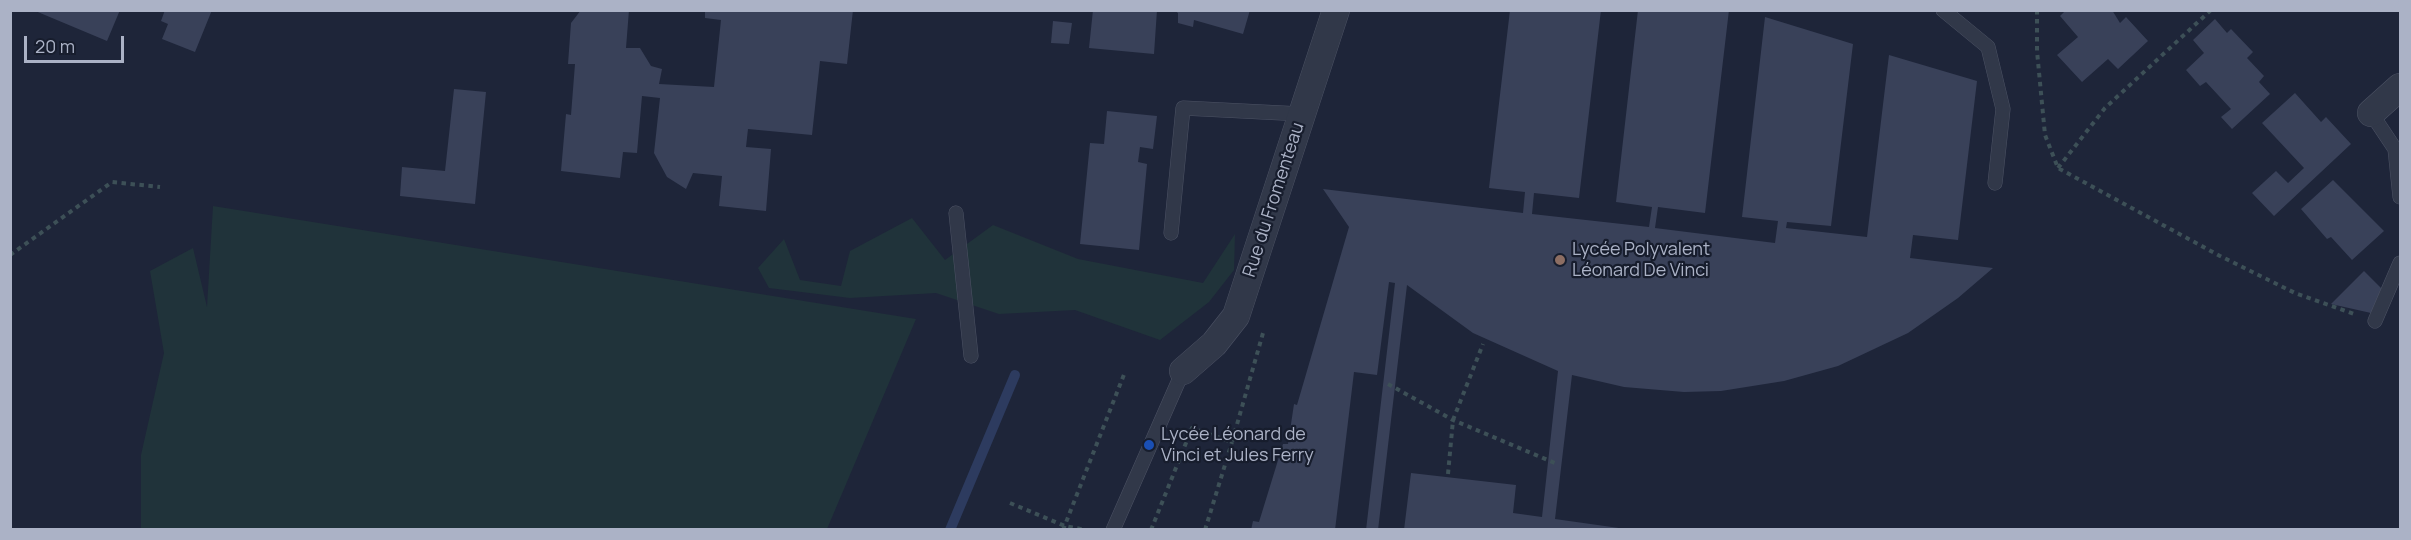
<!DOCTYPE html>
<meta charset="utf-8">
<style>
body{margin:0}
#map{position:relative;width:2411px;height:540px;overflow:hidden;background:#1e2539;font-family:Manrope,sans-serif}
canvas{display:block}
.frame{position:absolute;inset:0;border:12px solid #abb2c6;pointer-events:none}
.scale{position:absolute;left:24px;top:36px;width:100px;height:27px;box-sizing:border-box;border:3px solid #abb2c6;border-top:0;padding-left:8px;font-size:18px;line-height:21px;white-space:nowrap;color:#abb2c6;-webkit-text-stroke:4px #171d2d;paint-order:stroke}
</style>
<div id="map">
<canvas width="2411" height="540"></canvas>
<div class="frame"></div>
<div class="scale">20 m</div>
</div>
<script>
const g = document.querySelector('canvas').getContext('2d');
g.lineJoin = 'round';
function fillPath(path, color) {
  g.fillStyle = color;
  g.fill(path, 'evenodd');
}
function poly(rows) {
  const path = new Path2D();
  for (const r of rows) {
    path.moveTo(r[0], r[1]);
    for (let i = 2; i < r.length; i += 2) path.lineTo(r[i], r[i + 1]);
  }
  return path;
}
function stroke(path, color, width, dash) {
  g.strokeStyle = color;
  g.lineWidth = width;
  g.lineCap = dash ? 'butt' : 'round';
  g.setLineDash(dash || []);
  g.stroke(path);
}
function label(font, color, halo, rows, align = 'center') {
  g.font = font + ' Manrope,sans-serif';
  g.lineWidth = 4.5;
  g.setLineDash([]);
  g.textBaseline = 'middle';
  g.strokeStyle = halo;
  g.fillStyle = color;
  for (const [text, x, y, turn = 0] of rows) {
    g.save();
    g.translate(x, y);
    g.rotate((+turn || 0) * Math.PI / 180);
    g.textAlign = isNaN(turn) ? turn : align;
    if (halo) g.strokeText(text, 0, 0);
    g.fillText(text, 0, 0);
    g.restore();
  }
}
fillPath(poly([
 [213,206,916,319,827,529,141,529,141,455,164,353,150,271,193,248,207,307],
 [912,218,945,260,993,225,1078,259,1203,283,1235,234,1234,270,1209,302,1160,340,1075,310,999,314,936,293,850,298,769,288,758,268,784,239,800,280,841,286,850,251]
]), '#20333a');
stroke(poly([
 [950,530,1015,375]
]), '#2d3b5f', 10);
fillPath(poly([
 [33,10,120,10,107,41],
 [165,10,212,10,195,52,162,39,168,24,161,21],
 [581,10,629,10,626,48,640,48,651,66,662,69,659,84,714,87,721,20,705,18,705,10,853,10,847,64,820,61,812,135,748,129,746,147,771,149,766,211,719,206,722,176,693,173,686,189,667,177,654,153,660,98,642,96,637,153,623,152,620,178,561,171,566,114,571,115,575,64,568,64,571,23],
 [1093,10,1157,10,1154,54,1089,48],
 [1174,10,1250,10,1243,34,1194,20,1193,27,1178,23,1178,13],
 [1510,10,1601,10,1579,198,1534,193,1532,214,1649,227,1652,207,1616,202,1638,10,1729,10,1705,213,1658,207,1655,228,1775,243,1778,221,1742,217,1765,17,1853,44,1831,226,1787,222,1786,228,1867,237,1889,55,1977,81,1958,240,1913,235,1910,258,1993,268,1958,298,1908,333,1838,366,1784,381,1721,391,1684,392,1624,387,1572,375,1555,519,1633,530,1404,530,1411,473,1516,485,1513,513,1542,517,1558,371,1473,333,1407,285,1378,530,1366,530,1395,283,1389,282,1377,375,1354,372,1335,530,1251,530,1253,521,1259,522,1283,444,1288,444,1294,404,1297,405,1349,227,1323,189,1523,213,1525,192,1489,188],
 [2066,10,2112,10,2120,23,2126,17,2148,41,2118,69,2108,59,2082,82,2057,55,2078,37,2060,16],
 [2215,19,2227,33,2231,29,2253,52,2247,58,2264,76,2259,82,2270,94,2232,129,2221,117,2231,109,2206,82,2200,86,2186,70,2204,53,2193,40],
 [1053,21,1072,23,1069,44,1051,43],
 [454,89,486,92,475,204,400,196,402,167,445,171],
 [2295,93,2321,122,2326,117,2351,144,2274,216,2252,193,2276,171,2288,183,2304,168,2262,123],
 [1107,111,1157,116,1153,149,1140,147,1138,162,1147,164,1139,250,1080,244,1090,143,1104,144],
 [2333,180,2384,231,2352,260,2331,237,2327,239,2301,209],
 [2364,271,2382,289,2371,313,2331,304]
]), '#394159');
const lane = poly([
 [1943,10,1988,47,2003,109,1995,183],
 [2371,113,2395,149,2400,197],
 [956,213,971,356],
 [1171,233,1183,108,1302,114],
 [2375,321,2400,263],
 [1113,530,1183,371]
]);
const street = poly([
 [2371,113,2400,87],
 [1183,371,1214,344,1236,316,1336,10]
]);
stroke(lane, '#4c5264', 15);
stroke(street, '#4c5264', 28);
stroke(poly([
 [2037,10,2037,51,2045,135,2058,168,2220,256,2295,293,2354,314],
 [2058,168,2105,108,2211,10],
 [10,255,112,182,160,187],
 [1388,384,1453,420,1555,463],
 [1448,474,1453,420,1483,344],
 [1010,503,1065,526,1086,530],
 [1063,530,1125,372],
 [1151,530,1192,428,1232,442,1263,333],
 [1205,530,1232,442]
]), '#3d5057', 4, [4.5, 4.5]);
stroke(lane, '#313849', 14);
stroke(street, '#313849', 27);
for (const [x, y, r, color] of [
 [1560,260,6,"#8d6e63"],
 [1149,445,6,"#1a4fb4"]
]) {
  const dot = new Path2D();
  dot.arc(x, y, r, 0, 2 * Math.PI);
  g.fillStyle = color;
  g.fill(dot);
  stroke(dot, '#171d2d', 2);
}
label('18px', '#abb2c6', '#171d2d', [
 ["Rue du Fromenteau",1274,200,-72]
]);
label('18px', '#abb2c6', '#171d2d', [
 ["Lycée Polyvalent",1572,250],
 ["Léonard De Vinci",1572,271],
 ["Lycée Léonard de",1161,435],
 ["Vinci et Jules Ferry",1161,456]
], 'left');
</script>
